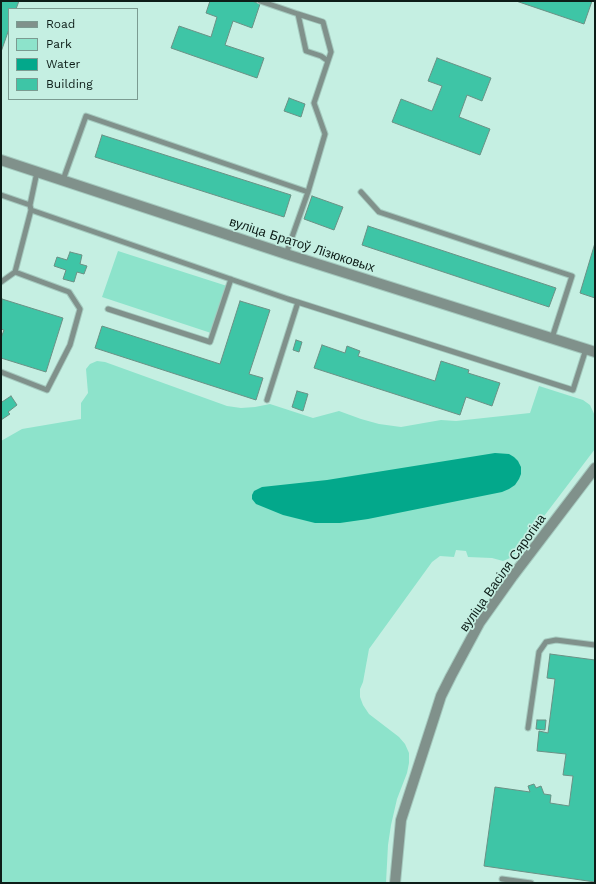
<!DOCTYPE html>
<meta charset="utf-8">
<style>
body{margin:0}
#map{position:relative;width:596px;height:884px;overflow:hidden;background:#c5efe2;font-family:"Work Sans",sans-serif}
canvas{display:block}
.frame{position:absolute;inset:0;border:2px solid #0d1d18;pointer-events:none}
.legend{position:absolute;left:8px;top:8px;width:130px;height:92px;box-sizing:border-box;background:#c5efe2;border:1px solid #7b9b91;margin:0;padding:5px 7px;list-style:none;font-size:12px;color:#0d1d18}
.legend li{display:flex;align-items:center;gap:8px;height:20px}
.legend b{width:20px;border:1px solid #7b9b91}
</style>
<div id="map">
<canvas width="596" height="884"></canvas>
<div class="frame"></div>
<ul class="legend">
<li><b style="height:5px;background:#80918b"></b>Road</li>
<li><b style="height:11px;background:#8de3cb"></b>Park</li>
<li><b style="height:11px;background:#03a88b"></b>Water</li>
<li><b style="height:11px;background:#3ec5a6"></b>Building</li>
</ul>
</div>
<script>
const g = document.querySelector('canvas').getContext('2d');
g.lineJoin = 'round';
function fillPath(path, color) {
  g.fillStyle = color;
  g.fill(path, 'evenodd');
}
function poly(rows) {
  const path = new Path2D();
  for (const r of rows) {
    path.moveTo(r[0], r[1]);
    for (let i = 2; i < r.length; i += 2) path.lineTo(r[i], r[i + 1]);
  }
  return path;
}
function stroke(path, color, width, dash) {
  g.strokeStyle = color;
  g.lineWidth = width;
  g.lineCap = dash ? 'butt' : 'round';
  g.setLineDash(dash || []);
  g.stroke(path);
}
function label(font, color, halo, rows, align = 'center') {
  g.font = font + ' "Work Sans",sans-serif';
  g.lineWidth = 3.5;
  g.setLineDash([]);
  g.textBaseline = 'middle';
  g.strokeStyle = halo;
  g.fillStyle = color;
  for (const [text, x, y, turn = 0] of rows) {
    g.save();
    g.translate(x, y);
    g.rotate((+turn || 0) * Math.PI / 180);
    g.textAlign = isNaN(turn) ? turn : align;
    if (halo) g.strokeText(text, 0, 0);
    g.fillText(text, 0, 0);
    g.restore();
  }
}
fillPath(poly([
 [118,251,227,286,211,333,102,297],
 [97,361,105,362,227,406,241,408,255,407,270,404,313,418,339,411,361,419,379,424,401,427,441,420,456,421,530,413,539,386,583,400,590,405,595,416,595,449,516,553,510,558,503,561,492,558,468,557,466,551,456,550,454,557,440,556,432,562,369,649,363,682,360,689,360,697,363,705,369,714,399,737,405,744,409,753,409,763,407,773,397,799,391,825,388,845,386,883,1,883,1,441,22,429,81,419,81,403,88,393,86,369,90,364]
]), '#8de3cb');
fillPath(poly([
 [495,453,509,454,514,457,518,461,521,467,521,474,519,479,515,485,509,489,502,492,368,519,340,523,315,523,283,515,256,504,252,499,252,495,254,491,262,487,327,480]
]), '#03a88b');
const building = poly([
 [1,1,19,1,16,9,9,9,9,29,1,52,1,1],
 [210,1,252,1,260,4,252,28,233,21,225,45,264,58,257,78,171,48,179,26,211,37,217,17,206,13,210,1],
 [516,1,592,1,584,24,516,1],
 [437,58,491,78,482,101,467,95,459,117,490,129,480,155,392,122,401,99,432,111,442,86,428,81,437,58],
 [289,98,305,104,301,117,284,111,289,98],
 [102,135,291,195,284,217,95,157,102,135],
 [312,196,343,207,334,230,304,219,312,196],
 [368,226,556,288,549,307,362,245,368,226],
 [595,243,595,298,580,293,595,243],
 [70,252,82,255,80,264,87,266,84,274,77,272,74,282,63,279,66,270,54,266,57,257,67,260,70,252],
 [2,299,63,318,46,372,1,358,1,338,4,330,1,329,2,299],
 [240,301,270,310,249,374,263,378,256,400,95,348,102,326,220,364,240,301],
 [296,340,302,342,299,352,293,350,296,340],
 [322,345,345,353,347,346,360,351,358,356,435,381,441,361,469,370,468,373,500,383,492,406,466,397,460,415,314,368,322,345],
 [297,391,308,394,303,411,292,407,297,391],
 [11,396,17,405,8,412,10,414,1,420,1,400,2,402,11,396],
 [550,654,595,660,595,882,484,866,495,787,530,792,528,786,534,784,536,788,541,786,544,794,551,795,550,803,569,806,573,776,563,775,566,754,537,751,539,731,548,733,555,679,547,678,550,654],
 [537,720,546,720,545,730,536,729,537,720]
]);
fillPath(building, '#3ec5a6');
stroke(building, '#6a9185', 1);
const lane = poly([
 [260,1,298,14,306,51,321,56,328,61,314,103,325,134,308,192,286,254],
 [298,14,323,22,331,52,328,61],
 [63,180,86,116,308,192],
 [361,192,379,212,572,276,552,338],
 [1,195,30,205],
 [31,210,288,299,573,390,586,349],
 [1,282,15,272],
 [108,309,210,342,231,279],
 [1,372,47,390,70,345,80,309,69,292,15,272,31,210,30,205,37,172],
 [267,400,298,302],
 [528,728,539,652,546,642,556,640,595,645],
 [502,879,531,883]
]);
const street = poly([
 [1,160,286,254,595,352],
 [395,883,401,820,434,718,441,696,451,676,480,622,512,577,595,468]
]);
stroke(lane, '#a4c9be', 7);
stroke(street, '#a4c9be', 12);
stroke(lane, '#80918b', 5);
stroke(street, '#80918b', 10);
label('13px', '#0d1d18', '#c5efe2', [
 ["вуліца Братоў Лізюковых",302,245,18],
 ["вуліца Васіля Сярогіна",503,573,-55]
]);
</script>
